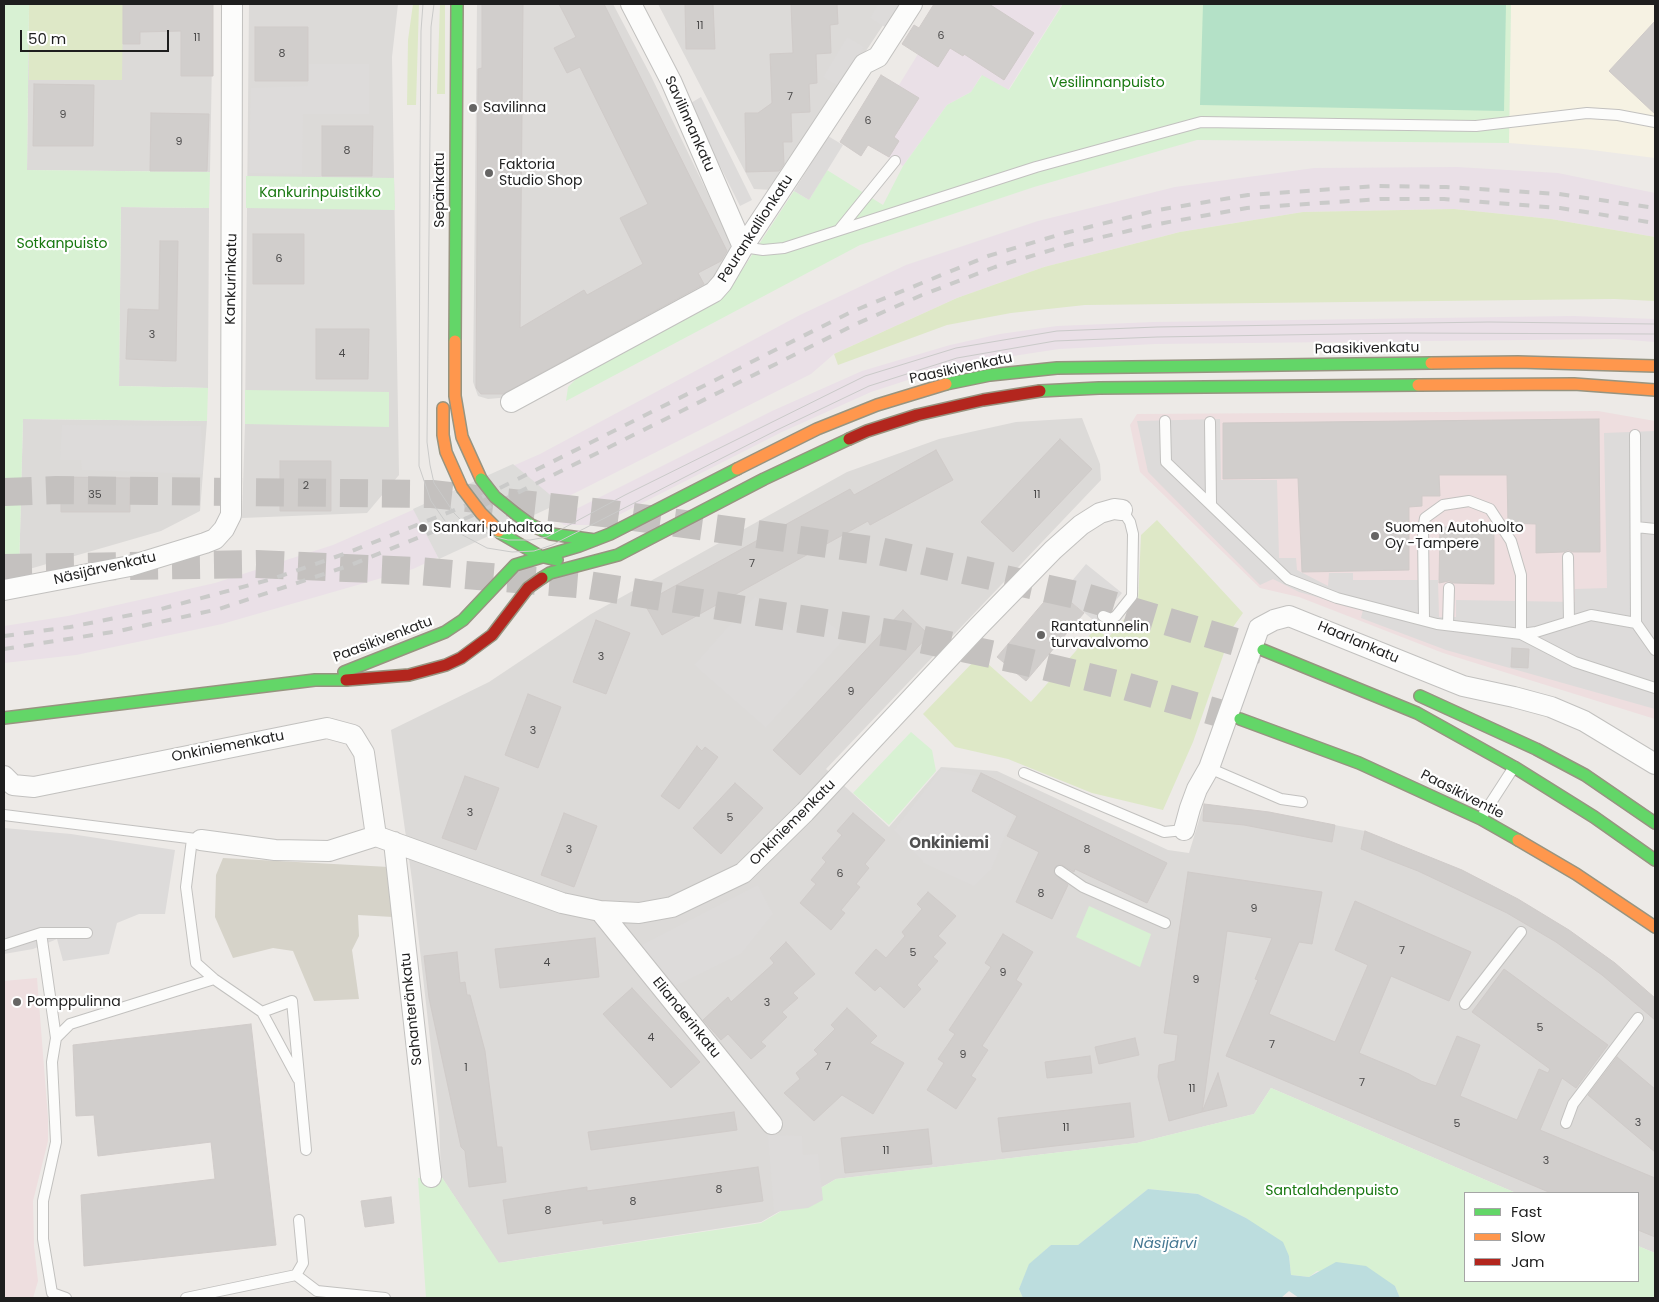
<!DOCTYPE html>
<meta charset="utf-8">
<style>
body{margin:0}
#map{position:relative;width:1659px;height:1302px;overflow:hidden;background:#edeae7;font-family:Poppins,sans-serif}
canvas{display:block}
.frame{position:absolute;inset:0;border:5px solid #1e1e1e;pointer-events:none}
.legend{position:absolute;left:1464px;top:1192px;width:175px;height:90px;box-sizing:border-box;background:#fff;border:1px solid #a5a5a5;margin:0;padding:6px 9px;list-style:none;font-size:15px;color:#1e1e1e}
.legend li{display:flex;align-items:center;gap:10px;height:25px}
.legend b{width:25px;border:1px solid #a5a5a5}
.scale{position:absolute;left:20px;top:30px;width:149px;height:22px;box-sizing:border-box;border:2px solid #1e1e1e;border-top:0;padding-left:6px;font-size:15px;line-height:18px;white-space:nowrap;color:#1e1e1e;-webkit-text-stroke:4px #fff;paint-order:stroke}
</style>
<div id="map">
<canvas width="1659" height="1302"></canvas>
<div class="frame"></div>
<ul class="legend">
<li><b style="height:6px;background:#63d668"></b>Fast</li>
<li><b style="height:6px;background:#ff974d"></b>Slow</li>
<li><b style="height:6px;background:#b3261e"></b>Jam</li>
</ul>
<div class="scale">50 m</div>
</div>
<script>
const g = document.querySelector('canvas').getContext('2d');
g.lineJoin = 'round';
function fillPath(path, color) {
  g.fillStyle = color;
  g.fill(path, 'evenodd');
}
function poly(rows) {
  const path = new Path2D();
  for (const r of rows) {
    path.moveTo(r[0], r[1]);
    for (let i = 2; i < r.length; i += 2) path.lineTo(r[i], r[i + 1]);
  }
  return path;
}
function stroke(path, color, width, dash) {
  g.strokeStyle = color;
  g.lineWidth = width;
  g.lineCap = dash ? 'butt' : 'round';
  g.setLineDash(dash || []);
  g.stroke(path);
}
function label(font, color, halo, rows, align = 'center') {
  g.font = font + ' Poppins,sans-serif';
  g.lineWidth = 4.5;
  g.setLineDash([]);
  g.textBaseline = 'middle';
  g.strokeStyle = halo;
  g.fillStyle = color;
  for (const [text, x, y, turn = 0] of rows) {
    g.save();
    g.translate(x, y);
    g.rotate((+turn || 0) * Math.PI / 180);
    g.textAlign = isNaN(turn) ? turn : align;
    if (halo) g.strokeText(text, 0, 0);
    g.fillText(text, 0, 0);
    g.restore();
  }
}
fillPath(poly([
 [29,4,213,4,210,172,27,170],
 [249,4,398,4,392,57,399,475,367,513,242,518,245,424],
 [477,4,613,4,651,76,733,246,708,291,510,397,488,399,478,396,473,382],
 [658,4,897,4,774,190,754,189],
 [121,207,209,208,208,388,119,386],
 [1082,418,1100,464,1101,480,826,769,889,827,941,767,997,771,1168,850,1189,853,1204,804,1269,812,1365,831,1462,870,1518,899,1569,930,1615,963,1655,998,1655,1253,1638,1246,1638,1193,1516,1193,1271,1088,1254,1114,1137,1143,836,1179,761,1222,498,1263,441,1176,439,1118,412,880,391,730,489,682,591,614,847,472,939,439,1016,422],
 [23,419,207,421,200,511,161,531,19,572]
]), '#dcdad8');
fillPath(poly([
 [1598,411,1655,421,1655,719,1443,653,1299,597,1260,588,1140,472,1130,425,1137,414],
 [37,978,48,1118,48,1141,33,1201,34,1246,38,1281,33,1298,4,1298,4,981]
]), '#eededf');
fillPath(poly([
 [934,4,1057,4,1061,6,1008,90,981,76,971,92,947,105,903,166,868,145,861,156,840,142,881,75,899,85,918,54,902,44,914,25,919,28],
 [1457,167,1558,173,1655,193,1655,237,1551,219,1454,209,1303,212,1180,232,1044,267,957,298,834,354,811,374,575,493,413,569,222,624,76,655,4,663,4,626,68,616,215,583,333,545,540,454,800,315,906,265,1038,221,1175,187,1314,168],
 [1573,316,1655,319,1655,342,1615,339,1155,344,1059,349,954,365,871,392,782,432,599,525,564,525,556,519,772,411,862,371,950,345,1000,334,1057,326,1154,322]
]), '#eae0e7');
fillPath(poly([
 [1511,4,1655,4,1655,158,1584,149,1509,143]
]), '#f6f2e3');
fillPath(poly([
 [223,858,389,867,393,917,358,915,359,936,352,950,359,999,314,1001,293,951,273,948,233,958,215,917,216,875]
]), '#d6d3c9');
fillPath(poly([
 [29,4,123,4,122,80,29,80],
 [413,4,419,4,416,105,407,105,408,40],
 [440,4,445,4,445,94,437,94],
 [1454,209,1551,219,1655,237,1655,301,1614,299,1085,305,1011,313,947,325,838,365,834,354,957,298,1044,267,1180,232,1303,212],
 [1157,520,1243,613,1233,627,1193,742,1163,810,1092,793,1008,759,955,747,923,714,979,656,1031,702,1096,628,1108,638,1138,603,1141,535]
]), '#dee8c7');
fillPath(poly([
 [4,4,29,4,27,170,210,172,209,208,121,207,119,386,208,388,207,421,23,419,19,572,4,574],
 [1063,4,1511,4,1509,143,1197,140,1034,187,860,245,566,401,568,387,578,377,731,287,794,191,809,200,827,170,883,205,903,166,947,105,971,92,982,75,1009,90],
 [246,176,394,178,395,210,246,208],
 [245,390,389,392,389,427,245,424],
 [911,732,932,750,936,771,889,825,853,793],
 [1089,906,1151,934,1140,967,1076,937],
 [1271,1088,1516,1193,1465,1193,1465,1281,1638,1281,1638,1246,1655,1253,1655,1298,1400,1298,1395,1286,1317,1271,1309,1277,1291,1275,1289,1256,1246,1218,1198,1194,1148,1189,1078,1245,1051,1245,1030,1264,1019,1289,1023,1298,426,1298,418,1178,441,1176,499,1263,761,1223,836,1179,1137,1143,1254,1114]
]), '#d8f1d3');
fillPath(poly([
 [1203,4,1506,4,1504,111,1200,105]
]), '#b4e1c7');
fillPath(poly([
 [878,4,896,4,900,6,887,28,870,18],
 [847,37,864,47,840,87,823,77],
 [309,64,369,64,369,114,303,114,302,174,249,173,251,88,308,86],
 [701,97,752,200,740,206,689,104],
 [828,136,843,145,809,200,794,191],
 [1220,419,1221,480,1277,480,1279,558,1296,558,1297,570,1328,586,1329,573,1353,573,1353,580,1438,580,1439,617,1456,617,1456,600,1575,602,1575,589,1607,588,1604,433,1655,431,1655,709,1446,650,1361,618,1363,610,1299,592,1273,579,1260,585,1148,472,1137,421],
 [62,425,201,426,203,474,82,470,81,460,60,460],
 [1086,564,1122,593,1097,623,1061,594],
 [755,596,795,631,814,610,846,637,766,728,694,665],
 [941,769,977,776,972,791,1015,812,991,870,974,886,924,863,894,830],
 [4,828,71,834,175,850,165,914,139,914,117,923,109,954,63,961,57,939,33,949,4,954],
 [758,885,773,914,742,953,675,986,640,946],
 [768,1135,802,1136,803,1155,818,1154,823,1200,808,1208,774,1212]
]), '#dddbda');
fillPath(poly([
 [1148,1189,1198,1194,1246,1218,1283,1242,1289,1256,1291,1275,1309,1277,1336,1262,1366,1266,1395,1286,1400,1298,1299,1298,1289,1291,1281,1298,1023,1298,1019,1289,1029,1264,1051,1245,1078,1245]
]), '#bcddde');
fillPath(poly([
 [513,464,560,503,439,559,413,509]
]), '#dddcda');
const building = poly([
 [123,4,213,4,213,76,181,76,181,31,140,32,140,44,123,44,123,4],
 [482,4,523,4,520,328,584,290,587,295,643,264,620,218,648,204,580,67,567,73,554,48,576,37,559,4,604,4,727,251,721,261,698,273,704,284,503,394,481,394,476,388,478,69,482,68,482,4],
 [685,4,713,4,715,49,686,49,685,4],
 [791,4,837,4,838,24,830,25,831,53,816,54,817,83,809,84,810,112,791,113,792,142,783,142,784,164,779,171,746,172,745,113,758,113,772,103,770,54,793,53,791,4],
 [934,4,989,4,1034,33,1004,80,964,54,963,56,950,48,938,67,902,44,914,25,919,28,934,4],
 [1655,21,1655,114,1609,71,1655,21],
 [255,27,308,27,308,81,255,81,255,27],
 [881,75,919,98,894,137,899,141,889,157,868,145,861,156,840,142,881,75],
 [34,84,94,85,93,146,33,146,34,84],
 [151,113,209,114,207,171,150,171,151,113],
 [322,126,373,126,372,176,322,176,322,126],
 [253,234,304,234,304,284,253,284,253,234],
 [160,241,178,241,176,361,126,359,128,309,159,310,160,241],
 [316,329,369,329,368,379,316,379,316,329],
 [1599,419,1600,552,1573,552,1568,550,1563,552,1536,553,1536,524,1508,523,1507,475,1439,475,1440,496,1422,496,1422,506,1409,507,1409,570,1302,572,1298,478,1223,479,1223,423,1599,419],
 [1060,439,1092,469,1013,552,981,522,1060,439],
 [936,450,953,480,870,525,868,521,662,635,644,603,850,489,854,495,936,450],
 [280,461,331,461,331,511,280,511,280,461],
 [61,477,130,478,130,512,61,512,61,477],
 [1440,527,1494,528,1494,584,1454,583,1449,581,1439,583,1440,527],
 [1055,589,1084,613,1026,681,997,657,1055,589],
 [903,610,929,635,800,775,773,750,903,610],
 [596,620,630,633,606,694,573,682,596,620],
 [1512,648,1529,649,1528,668,1511,667,1512,648],
 [528,694,561,707,538,768,505,755,528,694],
 [697,746,702,751,705,747,718,757,679,809,661,796,697,746],
 [981,773,1167,863,1147,903,1075,869,1074,872,1060,864,1055,867,1054,873,1068,885,1052,919,1016,902,1039,852,1007,836,1017,816,972,791,981,773],
 [465,776,499,788,476,850,442,838,465,776],
 [735,783,763,808,721,854,693,828,735,783],
 [1204,804,1269,812,1335,825,1332,842,1244,825,1203,821,1204,804],
 [564,813,597,826,574,887,541,875,564,813],
 [853,813,885,840,865,864,869,868,856,884,860,887,841,910,845,913,831,930,800,903,816,884,811,880,826,862,822,858,842,835,837,831,853,813],
 [1365,831,1462,870,1518,899,1569,930,1615,963,1655,998,1655,1020,1602,975,1556,942,1507,913,1418,871,1361,849,1365,831],
 [1188,872,1322,892,1312,944,1299,942,1269,1014,1335,1042,1368,965,1335,950,1355,901,1471,952,1449,1001,1391,976,1359,1053,1409,1074,1421,1081,1436,1086,1457,1036,1480,1045,1460,1096,1517,1120,1539,1069,1548,1073,1550,1069,1472,1012,1504,969,1608,1045,1576,1088,1562,1078,1540,1130,1655,1178,1655,1237,1638,1230,1638,1193,1551,1193,1226,1056,1258,980,1255,979,1272,938,1227,931,1202,1112,1169,1121,1158,1077,1159,1065,1175,1061,1178,1035,1164,1033,1188,872],
 [928,892,956,916,938,936,946,943,933,957,938,961,917,985,921,989,904,1008,880,986,875,991,855,973,876,949,886,958,905,936,902,932,922,909,917,904,928,892],
 [1003,934,1033,952,1016,980,1022,984,982,1046,988,1050,971,1076,976,1079,956,1109,927,1090,944,1063,938,1059,955,1034,949,1030,991,967,985,963,1003,934],
 [595,938,599,977,500,988,495,949,595,938],
 [786,942,815,974,793,993,798,998,782,1012,787,1017,761,1042,766,1046,751,1059,728,1034,721,1040,703,1020,728,997,731,1002,774,963,770,958,786,942],
 [457,952,460,983,465,982,467,995,470,995,485,1051,497,1147,502,1147,506,1182,469,1187,465,1151,461,1147,429,998,424,956,457,952],
 [632,988,700,1062,671,1088,603,1014,632,988],
 [847,1008,877,1036,870,1043,904,1063,873,1114,842,1095,814,1121,784,1093,800,1079,796,1073,818,1054,814,1050,835,1029,831,1025,847,1008],
 [251,1024,276,1245,84,1266,81,1195,215,1179,211,1142,98,1156,94,1115,76,1116,73,1045,251,1024],
 [1135,1038,1139,1055,1099,1064,1095,1047,1135,1038],
 [1090,1056,1092,1073,1047,1078,1045,1062,1090,1056],
 [1617,1057,1655,1089,1655,1152,1588,1095,1617,1057],
 [1218,1073,1227,1106,1202,1112,1218,1073],
 [1130,1103,1134,1137,1002,1152,998,1118,1130,1103],
 [734,1112,737,1130,591,1150,588,1132,734,1112],
 [928,1129,932,1164,845,1173,841,1138,928,1129],
 [758,1167,763,1201,603,1224,603,1220,508,1234,503,1200,587,1187,587,1191,758,1167],
 [391,1197,394,1223,365,1227,361,1201,391,1197]
]);
fillPath(building, '#d1cecc');
stroke(building, '#d0cbc9', 1);
stroke(poly([
 [4,492,56,490,432,494,612,514,879,551,1085,597,1263,650],
 [4,568,256,564,417,571,588,585,901,635,1014,659,1125,686,1240,719]
]), '#c4c1bf', 28, [28, 14]);
const lane = poly([
 [839,230,895,161],
 [743,247,763,250,784,248,1036,167,1201,122,1476,126,1587,113,1618,115,1655,122],
 [1165,421,1166,462,1288,579,1337,598,1437,624,1521,634,1575,662,1655,688],
 [1210,422,1211,504],
 [1635,435,1636,623,1655,650],
 [1636,527,1655,529],
 [1568,557,1569,622],
 [1103,616,1111,619,1116,616,1132,596,1133,534,1130,522,1122,510],
 [1424,620,1423,530,1425,518,1443,505,1469,501,1490,509,1511,541,1521,575,1521,634,1536,632,1591,615,1636,623],
 [1448,625,1449,588],
 [1209,768,1281,799,1302,802],
 [1024,773,1164,832,1184,830],
 [4,815,196,839],
 [1481,818,1514,767],
 [192,839,186,887,196,963,214,979,262,1012,298,1079],
 [1060,871,1083,887,1165,923],
 [41,933,56,1038],
 [4,945,41,933,87,933],
 [1465,1004,1521,932],
 [262,1012,292,1001,306,1150],
 [1566,1123,1573,1104,1638,1018],
 [296,1275,303,1263,299,1220],
 [66,1298,52,1293,43,1239,43,1201,56,1142,52,1062,56,1038,70,1024,214,979],
 [186,1298,296,1275,317,1291,385,1298]
]);
const street = poly([
 [631,4,671,81,743,247],
 [511,402,714,292,722,283,743,247,864,64,878,57,912,4],
 [4,590,130,566,205,543,215,539,224,529,231,515,232,4],
 [4,776,13,785,34,787,327,728,353,735,364,753,376,836],
 [1184,830,1190,808,1197,789,1209,768,1259,628,1274,620,1289,616,1463,686,1514,697,1551,707,1584,721,1655,764],
 [201,840,275,850,329,851,376,836,562,903,600,911,639,913,672,907,743,873,805,812,978,627,1053,550,1081,525,1100,513,1114,509,1122,510],
 [394,842,431,1177],
 [600,911,772,1124]
]);
const fast = poly([
 [455,341,457,4],
 [946,384,990,375,1057,368,1431,363],
 [1040,391,1099,388,1418,385],
 [516,514,531,525,551,534,595,540],
 [500,533,540,556,557,560],
 [542,578,550,573,618,555,764,479,849,439],
 [1263,650,1417,713,1514,767,1594,817,1655,860],
 [344,672,445,632,463,620,515,565,579,546,610,534,737,469],
 [1420,696,1536,749,1585,775,1655,823],
 [4,718,315,680,346,680],
 [1240,719,1359,763,1481,819,1518,840]
]);
const slow = poly([
 [455,341,455,396,462,437,481,479],
 [1431,363,1518,362,1655,366],
 [1418,385,1574,384,1655,390],
 [443,408,443,435,446,452,462,488],
 [737,469,817,429,877,405,946,384],
 [1518,840,1576,874,1655,927]
]);
const jam = poly([
 [849,439,867,431,917,415,983,400,1040,391],
 [346,680,409,675,446,665,461,658,492,635,528,588,542,578]
]);
stroke(lane, '#c2c1bf', 12);
stroke(street, '#c2c1bf', 22);
stroke(fast, '#979480', 14);
stroke(slow, '#979480', 14);
stroke(jam, '#979480', 14);
stroke(lane, '#fcfcfb', 10);
stroke(street, '#fcfcfb', 20);
stroke(fast, '#63d668', 11);
stroke(slow, '#ff974d', 11);
stroke(jam, '#b3261e', 11);
stroke(poly([
 [423,4,421,31,420,166,419,466,431,501,445,521,457,532,487,548,512,552,534,551,552,545,777,430,869,386,957,358,1055,341,1157,337,1402,333,1655,334],
 [434,4,431,27,427,442,430,465,434,483,454,513,464,523,496,537,508,540,530,540,547,537,625,495,865,376,956,348,1057,331,1157,327,1489,322,1655,324]
]), '#cacac9', 1);
stroke(poly([
 [4,636,70,627,161,609,272,579,347,553,462,507,851,312,988,256,1065,233,1158,210,1248,195,1377,186,1446,187,1559,194,1655,208],
 [4,649,119,631,219,609,351,565,469,517,856,324,922,295,995,267,1068,245,1158,224,1247,208,1380,199,1444,199,1560,208,1655,223]
]), '#cacac9', 4, [10, 10]);
const fastBridge = poly([
 [481,479,495,497,516,514]
]);
const slowBridge = poly([
 [462,488,481,513,499,531]
]);
stroke(fastBridge, '#979480', 14, []);
stroke(slowBridge, '#979480', 14, []);
stroke(fastBridge, '#63d668', 11);
stroke(slowBridge, '#ff974d', 11);
for (const [x, y, r, color] of [
 [473,108,5,"#666564"],
 [489,173,5,"#666564"],
 [423,528,5,"#666564"],
 [1375,536,5,"#666564"],
 [1041,635,5,"#666564"],
 [17,1002,5,"#666564"]
]) {
  const dot = new Path2D();
  dot.arc(x, y, r, 0, 2 * Math.PI);
  g.fillStyle = color;
  g.fill(dot);
  stroke(dot, '#fff', 2);
}
label('11px', '#4b4a4a', null, [
 ["11",700,26],
 ["6",941,36],
 ["11",197,38],
 ["8",282,54],
 ["7",790,97],
 ["9",63,115],
 ["6",868,121],
 ["9",179,142],
 ["8",347,151],
 ["6",279,259],
 ["3",152,335],
 ["4",342,354],
 ["2",306,486],
 ["35",95,495],
 ["11",1037,495],
 ["7",752,564],
 ["3",601,657],
 ["9",851,692],
 ["3",533,731],
 ["3",470,813],
 ["5",730,818],
 ["3",569,850],
 ["8",1087,850],
 ["6",840,874],
 ["8",1041,894],
 ["9",1254,909],
 ["7",1402,951],
 ["5",913,953],
 ["4",547,963],
 ["9",1003,973],
 ["9",1196,980],
 ["3",767,1003],
 ["5",1540,1028],
 ["4",651,1038],
 ["7",1272,1045],
 ["9",963,1055],
 ["7",828,1067],
 ["1",466,1068],
 ["7",1362,1083],
 ["11",1192,1089],
 ["3",1638,1123],
 ["5",1457,1124],
 ["11",1066,1128],
 ["11",886,1151],
 ["3",1546,1161],
 ["8",719,1190],
 ["8",633,1202],
 ["8",548,1211]
]);
label('14px', '#187810', '#fff', [
 ["Vesilinnanpuisto",1107,83],
 ["Kankurinpuistikko",320,193],
 ["Sotkanpuisto",62,244],
 ["Santalahdenpuisto",1332,1191]
]);
label('14px', '#1e1e1e', '#fff', [
 ["Savilinna",483,108],
 ["Faktoria",499,165],
 ["Studio Shop",499,181],
 ["Sankari puhaltaa",433,528],
 ["Suomen Autohuolto",1385,528],
 ["Oy -Tampere",1385,544],
 ["Rantatunnelin",1051,627],
 ["turvavalvomo",1051,643],
 ["Pomppulinna",27,1002]
], 'left');
label('14px', '#1e1e1e', '#fff', [
 ["Savilinnankatu",689,124,66],
 ["Sepänkatu",440,190,-90],
 ["Peurankallionkatu",756,229,-57],
 ["Kankurinkatu",232,279,-89],
 ["Paasikivenkatu",1367,349,-1],
 ["Paasikivenkatu",961,369,-12],
 ["Näsijärvenkatu",105,569,-13],
 ["Paasikivenkatu",383,640,-21],
 ["Haarlankatu",1358,643,23],
 ["Onkiniemenkatu",228,747,-11],
 ["Paasikiventie",1462,795,27],
 ["Onkiniemenkatu",793,823,-45],
 ["Sahanteränkatu",412,1009,-96],
 ["Elianderinkatu",686,1018,51]
]);
label('bold 15px', '#515151', '#fff', [
 ["Onkiniemi",949,844]
]);
label('italic 15px', '#467893', '#fff', [
 ["Näsijärvi",1165,1244]
]);
</script>
